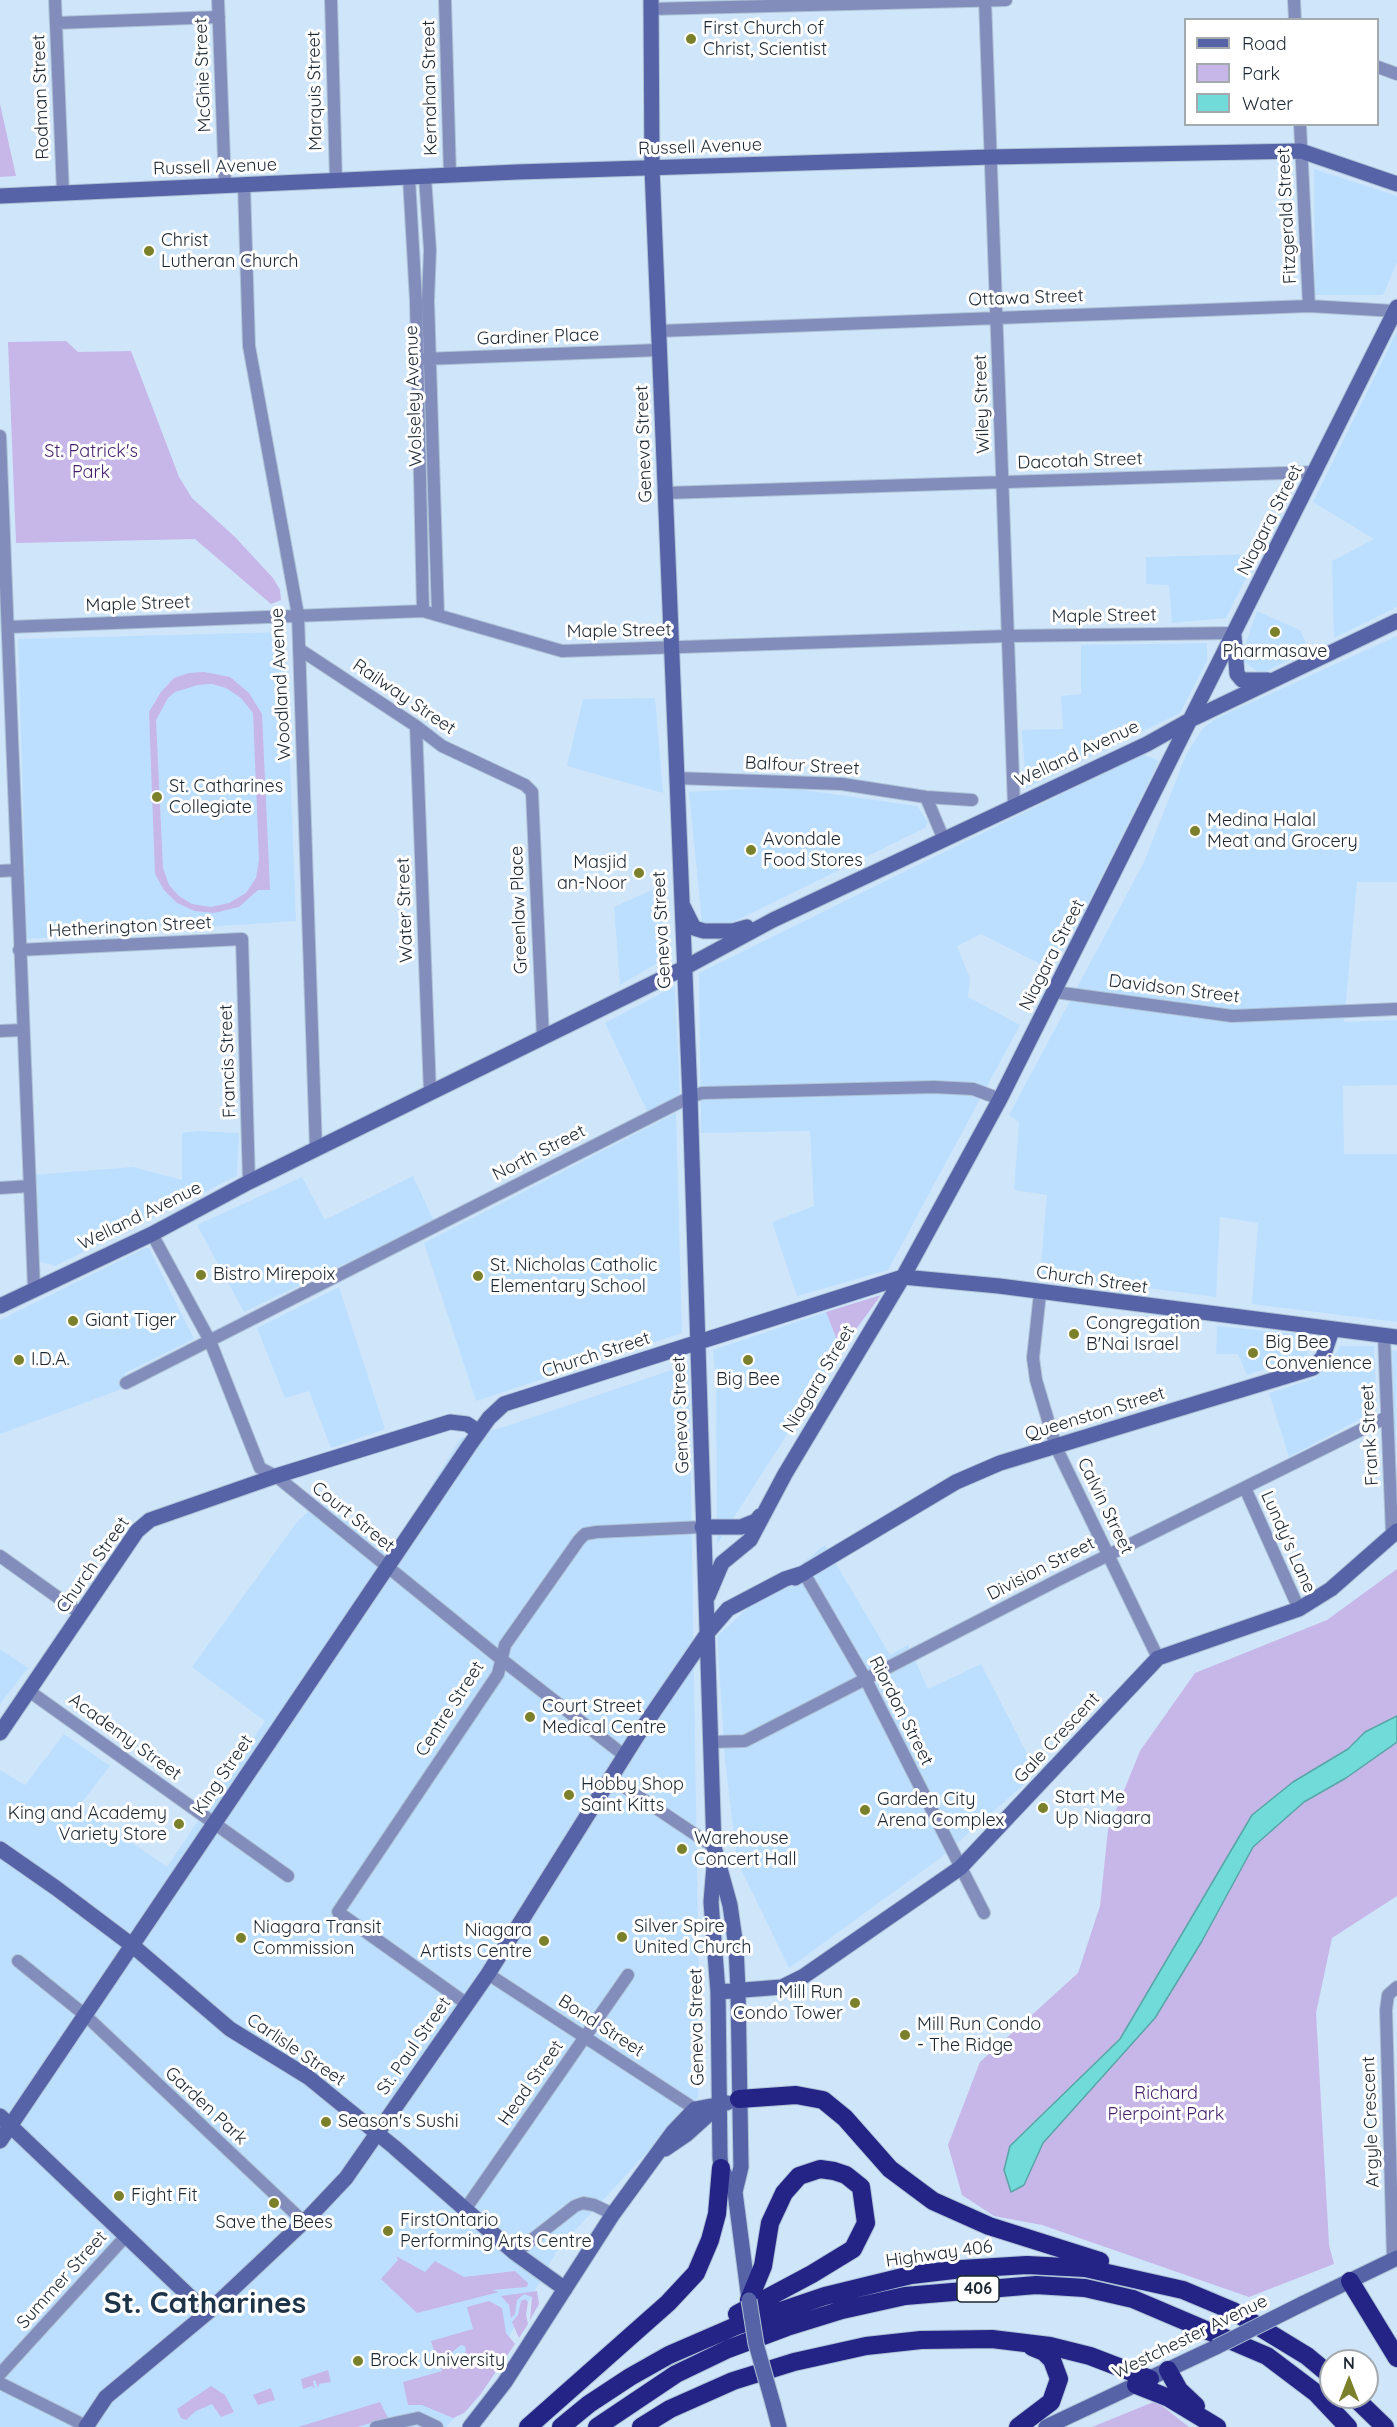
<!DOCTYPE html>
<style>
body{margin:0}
#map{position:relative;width:1397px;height:2427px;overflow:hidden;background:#cfe5fa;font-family:Quicksand,sans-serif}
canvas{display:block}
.legend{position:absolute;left:1184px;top:18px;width:195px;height:108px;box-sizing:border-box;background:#fff;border:2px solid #a4a9ad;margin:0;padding:8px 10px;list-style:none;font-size:18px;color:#1c2731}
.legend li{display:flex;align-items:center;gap:12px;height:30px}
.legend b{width:30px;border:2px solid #a4a9ad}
.north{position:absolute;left:1319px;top:2349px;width:60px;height:60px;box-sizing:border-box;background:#fff;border:2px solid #a4a9ad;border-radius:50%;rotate:0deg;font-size:16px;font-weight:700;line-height:24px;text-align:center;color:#1c2731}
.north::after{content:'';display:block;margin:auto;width:21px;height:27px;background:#7b802a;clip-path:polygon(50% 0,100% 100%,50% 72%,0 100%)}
</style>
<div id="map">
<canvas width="1397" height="2427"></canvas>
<ul class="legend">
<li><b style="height:8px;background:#5663a7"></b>Road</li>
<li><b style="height:16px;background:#c7b6e8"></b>Park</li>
<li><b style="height:16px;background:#70dbd8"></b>Water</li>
</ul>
<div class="north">N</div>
</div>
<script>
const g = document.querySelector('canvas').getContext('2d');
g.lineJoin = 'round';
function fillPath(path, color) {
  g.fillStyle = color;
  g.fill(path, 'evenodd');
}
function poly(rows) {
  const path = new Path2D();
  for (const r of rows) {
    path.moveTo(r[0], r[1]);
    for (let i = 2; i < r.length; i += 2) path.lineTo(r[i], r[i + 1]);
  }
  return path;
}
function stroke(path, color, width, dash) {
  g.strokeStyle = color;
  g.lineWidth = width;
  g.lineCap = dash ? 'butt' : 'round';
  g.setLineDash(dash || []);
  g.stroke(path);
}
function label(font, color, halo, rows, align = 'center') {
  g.font = font + ' Quicksand,sans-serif';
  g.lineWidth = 6;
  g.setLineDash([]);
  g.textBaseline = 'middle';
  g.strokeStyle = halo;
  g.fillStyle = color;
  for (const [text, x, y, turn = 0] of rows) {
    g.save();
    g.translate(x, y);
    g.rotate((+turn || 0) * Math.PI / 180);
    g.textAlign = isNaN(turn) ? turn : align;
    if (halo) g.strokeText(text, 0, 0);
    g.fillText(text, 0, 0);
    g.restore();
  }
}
fillPath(poly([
 [1314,169,1397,196,1397,262,1383,295,1315,295],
 [1397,331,1397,607,1334,638,1332,561,1374,539,1313,502],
 [1258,554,1226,618,1172,623,1169,585,1146,584,1146,557],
 [1257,611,1300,630,1309,650,1261,674,1240,659],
 [285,632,296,921,27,939,18,639],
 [1397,636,1397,882,1357,882,1344,1022,1397,1020,1397,1085,1343,1086,1344,1154,1397,1154,1397,1322,1252,1304,1258,1223,1220,1217,1216,1297,1040,1274,1047,1195,1014,1190,1019,1122,1009,1115,1144,862,1186,755,1203,728,1217,718],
 [1207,643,1207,661,1180,713,1026,788,1022,730,1063,729,1061,696,1081,694,1081,645],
 [655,698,663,793,567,766,583,699],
 [1143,754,1159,761,1085,910,1052,970,981,934,957,946,970,978,968,997,1020,1025,888,1270,797,1296,772,1222,814,1206,810,1131,701,1133,699,973],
 [783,787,917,806,928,822,925,828,713,932,702,923,689,792],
 [665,884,666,958,620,985,614,907],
 [675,986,680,1097,647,1111,605,1023],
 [676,1113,682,1333,476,1401,424,1243],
 [198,1131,239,1133,237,1176,55,1266,38,1261,33,1175,133,1167,182,1180,182,1133],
 [413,1176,434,1221,244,1312,197,1225,302,1177,325,1220],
 [145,1248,149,1248,194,1339,125,1373,122,1389,0,1434,0,1320],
 [339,1287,385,1429,331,1448,309,1391,285,1398,257,1328],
 [826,1312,841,1350,717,1544,716,1381,713,1350],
 [1217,1326,1305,1335,1308,1355,1247,1375,1238,1354,1216,1354],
 [1341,1346,1374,1346,1377,1410,1289,1457,1269,1393,1316,1378],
 [1392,1350,1397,1351,1395,1517],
 [689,1364,700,2053,698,2097,558,2249,477,2394,446,2427,0,2427,0,1770,25,1785,64,1734,110,1766,79,1806,167,1867,265,1721,192,1667,297,1522,319,1501,390,1552,461,1438,507,1426],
 [825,1545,890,1655,908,1645,928,1689,981,1664,1037,1773,939,1859,789,1968,737,1861,725,1760,717,1636,762,1595],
 [0,1649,28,1668,0,1704]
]), '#bddfff');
fillPath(poly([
 [0,104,16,176,0,177],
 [66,341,78,352,131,351,179,477,192,498,235,537,273,578,280,590,281,600,271,604,195,539,16,543,8,342],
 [204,672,230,677,249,693,262,714,270,890,258,890,239,907,214,913,195,911,177,903,164,890,155,874,149,712,161,692,174,678,189,673],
 [212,684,226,688,241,698,253,713,259,860,256,878,246,893,229,903,211,907,192,904,179,896,169,885,163,868,156,720,168,698,175,692,198,685],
 [881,1295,841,1350,826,1312],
 [1397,1569,1397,1896,1332,1938,1316,2013,1329,2245,1334,2264,1249,2297,1042,2225,994,2216,962,2195,948,2145,980,2062,1078,1973,1100,1906,1108,1830,1140,1751,1195,1673,1327,1620],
 [396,2256,425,2272,435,2261,464,2277,515,2271,528,2283,527,2287,492,2290,499,2292,417,2313,381,2279,398,2260],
 [537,2291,539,2304,530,2320,532,2297,524,2294,517,2300,515,2314,511,2318,509,2305,501,2296],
 [525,2299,528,2302,526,2315,528,2324,519,2338,512,2322,518,2315,521,2301],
 [489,2301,502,2308,506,2333,515,2344,480,2395,464,2413,453,2418,422,2405,408,2405,403,2382,442,2371,440,2365,450,2357,463,2355,466,2351,465,2346,461,2345,438,2363,431,2341,473,2329,467,2307],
 [328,2370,331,2382,319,2384,318,2388,315,2380,313,2381,315,2389,312,2386,303,2389,301,2379],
 [211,2386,225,2395,234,2412,221,2417,212,2404,196,2411,186,2420,181,2418,177,2409],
 [271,2388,275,2400,258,2405,253,2395],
 [1156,2401,1189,2427,1092,2427],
 [380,2402,388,2418,357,2427,298,2427]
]), '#c7b6e8');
const water = poly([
 [1397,1716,1397,1742,1346,1778,1304,1802,1253,1847,1202,1941,1155,2018,1043,2143,1024,2185,1011,2192,1004,2170,1010,2146,1120,2039,1252,1815,1293,1782,1348,1749,1365,1732,1397,1716]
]);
fillPath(water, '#70dbd8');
stroke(water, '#57a5a6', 1.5);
const street = poly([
 [55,0,63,193],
 [218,0,225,185],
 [331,0,336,181],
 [445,0,450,176],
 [985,0,1014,806],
 [1294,0,1295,20],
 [651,9,1006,0],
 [56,23,219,17],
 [1378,67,1397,74],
 [1300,124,1309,306],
 [425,177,430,250,428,301,438,615],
 [409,178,416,301,423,611],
 [244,185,249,346,298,615,316,1150],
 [659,331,1309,306,1395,311],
 [424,359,659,350],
 [0,436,34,1289],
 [665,493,1316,472],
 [9,627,423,611,562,651,1008,636,1234,633],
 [299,649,416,726,442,746,525,785,532,792,543,1037],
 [416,726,430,1093],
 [676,778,842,784,926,797,972,800],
 [926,797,944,840],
 [0,871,16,870],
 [19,950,242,939,249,1182],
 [1055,992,1232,1016,1397,1009],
 [0,1031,22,1030],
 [0,1188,29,1186],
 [152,1234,210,1341,260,1468,276,1476,501,1659,625,1756],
 [1040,1293,1033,1358,1036,1380,1056,1447,1158,1658],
 [1384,1336,1392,1533],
 [126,1383,690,1097,702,1093,934,1087,973,1089,1000,1099],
 [1245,1488,1299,1609],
 [0,1556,81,1614],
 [804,1573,865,1678,984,1913],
 [29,1691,288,1876],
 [710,1742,745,1741,1058,1580,1387,1417],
 [611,1778,714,1847],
 [18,1961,85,2015,304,2222],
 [488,1974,695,2109],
 [467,2004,338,1912,498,1674,505,1645,579,1540,585,1534,597,1532,702,1527],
 [464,2211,628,1975],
 [515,2253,575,2206,583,2203,594,2205,613,2214],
 [1393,2259,1386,2010,1388,1995,1397,1987],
 [0,2374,126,2236],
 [0,2383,86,2426],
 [376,2427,418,2418,437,2427]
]);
const secondary = poly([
 [651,0,652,168,690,1097,714,1847,730,1905,736,1947,738,1990,741,2167,735,2192],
 [0,196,517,172,991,157,1301,151,1397,184],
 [1234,636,1237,674,1242,680,1268,680],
 [682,904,694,928,704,931,733,931,747,927],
 [0,1306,152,1234,249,1182,684,968,773,920,1147,744,1190,720,1397,621],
 [702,1527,741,1527,756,1521,760,1516],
 [795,1578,956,1482,1000,1463,1313,1368,1323,1357,1332,1330],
 [708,1596,722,1563,750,1540,785,1474,903,1277,1000,1099,1397,307],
 [0,1733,137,1531,150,1520,276,1476,450,1422,467,1424,479,1432],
 [0,1849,56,1888,133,1946,230,2029,308,2077,394,2147,515,2253,565,2289],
 [714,1866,711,1902,718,1992,720,2157,721,2168,735,2192,749,2300],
 [718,1992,782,1987,804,1976,960,1868,1158,1658,1299,1609,1331,1589,1397,1531],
 [0,2116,207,2313],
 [0,2141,469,1446,489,1418,504,1404,903,1277,999,1286,1397,1337],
 [665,2149,687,2134,718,2106],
 [1302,2304,1397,2258],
 [773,2404,779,2427],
 [86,2427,106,2397,207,2313,310,2216,346,2178,488,1974,637,1736,709,1631,728,1609,785,1579,804,1573],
 [470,2427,505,2382,613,2214,673,2132,695,2109,727,2103],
 [1046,2427,1216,2347]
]);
const highway = poly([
 [739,2099,796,2095,823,2100,845,2118,890,2169,933,2201,989,2226,1100,2261],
 [1350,2281,1397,2358],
 [737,2314,812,2274,853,2249,866,2223,861,2187,846,2175,834,2171,820,2169,799,2176,784,2193,770,2223,763,2266,749,2300],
 [1168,2370,1179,2390,1196,2406],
 [1136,2385,1169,2398,1217,2427],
 [1354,2397,1385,2427],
 [528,2427,668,2303,696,2273,710,2240,717,2214,721,2168],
 [561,2427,589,2404,630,2377,669,2355,736,2326,825,2296,911,2275,962,2269,1027,2265,1085,2268,1183,2290,1233,2311,1307,2356,1331,2376],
 [597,2427,676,2374,728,2349,787,2327,842,2310,905,2296,1036,2285,1085,2288,1133,2299,1267,2356,1316,2393,1348,2427],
 [641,2427,670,2409,733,2381,794,2362,866,2346,921,2340,992,2339,1050,2346,1090,2356,1150,2379],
 [1018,2427,1051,2402,1059,2379,1052,2360,1044,2352,1032,2347]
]);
stroke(street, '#afc3d6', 14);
stroke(secondary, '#afc3d6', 17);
stroke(highway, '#afc3d6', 20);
stroke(street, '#828dbc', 12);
stroke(secondary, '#5663a7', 15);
stroke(highway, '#242487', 18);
const secondaryBridge = poly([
 [749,2300,756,2344,773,2404],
 [1216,2347,1302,2304]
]);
stroke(secondaryBridge, '#afc3d6', 17, []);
stroke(secondaryBridge, '#5663a7', 15);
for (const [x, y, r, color] of [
 [691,39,6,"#7b802a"],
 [149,251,6,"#7b802a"],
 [1275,632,6,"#7b802a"],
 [157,797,6,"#7b802a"],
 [1195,831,6,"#7b802a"],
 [751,850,6,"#7b802a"],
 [639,873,6,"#7b802a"],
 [201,1275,6,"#7b802a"],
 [478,1276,6,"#7b802a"],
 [73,1321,6,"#7b802a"],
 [1074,1334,6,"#7b802a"],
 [1253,1353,6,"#7b802a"],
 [19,1360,6,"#7b802a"],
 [748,1360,6,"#7b802a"],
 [530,1717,6,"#7b802a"],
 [569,1795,6,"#7b802a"],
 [1043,1808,6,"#7b802a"],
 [865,1810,6,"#7b802a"],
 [179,1824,6,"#7b802a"],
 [682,1849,6,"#7b802a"],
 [622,1937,6,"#7b802a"],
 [241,1938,6,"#7b802a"],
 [544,1941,6,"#7b802a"],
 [855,2003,6,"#7b802a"],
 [905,2035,6,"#7b802a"],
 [326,2122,6,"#7b802a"],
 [119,2196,6,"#7b802a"],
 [274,2203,6,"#7b802a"],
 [388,2231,6,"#7b802a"],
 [358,2361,6,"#7b802a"]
]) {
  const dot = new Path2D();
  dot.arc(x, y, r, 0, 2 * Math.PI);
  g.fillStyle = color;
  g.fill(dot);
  stroke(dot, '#fff', 2);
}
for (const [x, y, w] of [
 [978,2289,42]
]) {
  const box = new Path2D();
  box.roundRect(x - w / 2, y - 13, w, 26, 4.5);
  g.fillStyle = '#fff';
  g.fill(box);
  stroke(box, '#1c2731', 1.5);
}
label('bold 16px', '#1c2731', null, [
 ["406",978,2289]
]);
label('18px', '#1c2731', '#fff', [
 ["First Church of",703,29],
 ["Christ, Scientist",703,50],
 ["Christ",161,241],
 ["Lutheran Church",161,262],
 ["Pharmasave",1275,652,"center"],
 ["St. Catharines",169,787],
 ["Collegiate",169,808],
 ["Medina Halal",1207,821],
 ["Meat and Grocery",1207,842],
 ["Avondale",763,840],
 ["Food Stores",763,861],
 ["Masjid",627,863,"right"],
 ["an-Noor",627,884,"right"],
 ["St. Nicholas Catholic",490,1266],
 ["Elementary School",490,1287],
 ["Bistro Mirepoix",213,1275],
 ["Giant Tiger",85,1321],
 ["Congregation",1086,1324],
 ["B'Nai Israel",1086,1345],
 ["Big Bee",1265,1343],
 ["Convenience",1265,1364],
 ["I.D.A.",31,1360],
 ["Big Bee",748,1380,"center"],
 ["Court Street",542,1707],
 ["Medical Centre",542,1728],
 ["Hobby Shop",581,1785],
 ["Saint Kitts",581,1806],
 ["Start Me",1055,1798],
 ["Up Niagara",1055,1819],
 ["Garden City",877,1800],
 ["Arena Complex",877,1821],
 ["King and Academy",167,1814,"right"],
 ["Variety Store",167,1835,"right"],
 ["Warehouse",694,1839],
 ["Concert Hall",694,1860],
 ["Silver Spire",634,1927],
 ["United Church",634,1948],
 ["Niagara Transit",253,1928],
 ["Commission",253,1949],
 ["Niagara",532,1931,"right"],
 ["Artists Centre",532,1952,"right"],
 ["Mill Run",843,1993,"right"],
 ["Condo Tower",843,2014,"right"],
 ["Mill Run Condo",917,2025],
 ["- The Ridge",917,2046],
 ["Season's Sushi",338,2122],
 ["Fight Fit",131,2196],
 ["FirstOntario",400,2221],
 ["Performing Arts Centre",400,2242],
 ["Save the Bees",274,2223,"center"],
 ["Brock University",370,2361]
], 'left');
label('18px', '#1c2731', '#fff', [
 ["McGhie Street",203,75,-92],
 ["Kernahan Street",430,88,-91],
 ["Marquis Street",315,91,-91],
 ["Rodman Street",41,97,-92],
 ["Russell Avenue",700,147,-2],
 ["Russell Avenue",215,167,-2],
 ["Fitzgerald Street",1287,216,-93],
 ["Ottawa Street",1026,298,-2],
 ["Gardiner Place",538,337,-2],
 ["Wolseley Avenue",414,396,-92],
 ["Wiley Street",982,404,-92],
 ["Geneva Street",644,444,-92],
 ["Dacotah Street",1080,461,-2],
 ["Niagara Street",1270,520,-63],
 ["Maple Street",138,604,-2],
 ["Maple Street",1104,616,-1],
 ["Maple Street",619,631,-1],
 ["Woodland Avenue",281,684,-93],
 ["Railway Street",404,697,34],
 ["Welland Avenue",1077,754,-25],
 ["Balfour Street",802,766,3],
 ["Water Street",405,910,-92],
 ["Greenlaw Place",519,910,-92],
 ["Hetherington Street",130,927,-3],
 ["Geneva Street",662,930,-93],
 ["Niagara Street",1052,955,-63],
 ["Davidson Street",1174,989,7],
 ["Francis Street",228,1061,-92],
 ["North Street",539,1153,-27],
 ["Welland Avenue",140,1216,-26],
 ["Church Street",1092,1280,8],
 ["Church Street",596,1355,-18],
 ["Niagara Street",819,1379,-59],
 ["Queenston Street",1095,1414,-17],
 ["Geneva Street",681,1415,-92],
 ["Frank Street",1370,1435,-93],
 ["Calvin Street",1105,1506,64],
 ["Court Street",353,1517,39],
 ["Lundy's Lane",1288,1542,66],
 ["Church Street",93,1565,-55],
 ["Division Street",1041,1569,-27],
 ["Centre Street",450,1709,-57],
 ["Riordon Street",901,1711,63],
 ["Academy Street",125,1737,36],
 ["Gale Crescent",1057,1738,-47],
 ["King Street",223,1775,-56],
 ["Bond Street",601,2026,33],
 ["Geneva Street",697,2027,-91],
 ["St. Paul Street",414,2046,-55],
 ["Carlisle Street",296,2050,34],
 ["Head Street",531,2083,-55],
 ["Garden Park",206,2106,43],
 ["Argyle Crescent",1371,2122,-92],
 ["Highway 406",939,2254,-8],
 ["Summer Street",62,2280,-48],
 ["Westchester Avenue",1190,2337,-26]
]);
label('18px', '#421e6c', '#fff', [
 ["St. Patrick's",91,452],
 ["Park",91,473],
 ["Richard",1166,2094],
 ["Pierpoint Park",1166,2115]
]);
label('bold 30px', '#1d3348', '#fff', [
 ["St. Catharines",205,2304]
]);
</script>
